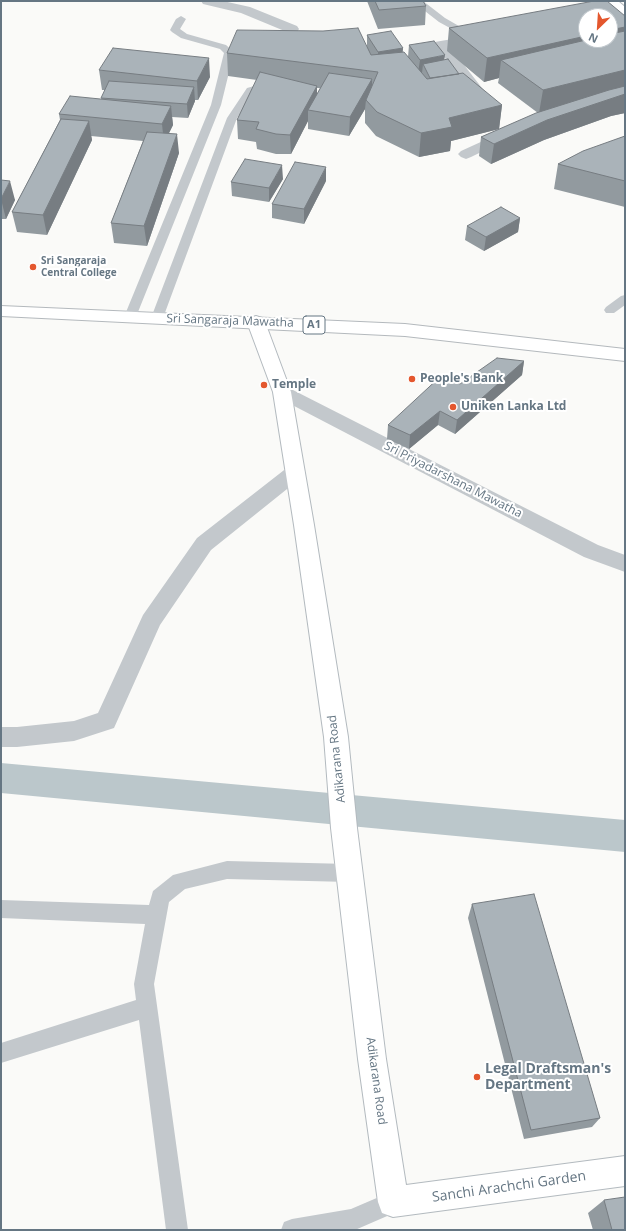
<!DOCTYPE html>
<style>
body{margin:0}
#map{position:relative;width:626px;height:1231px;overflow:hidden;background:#fafaf8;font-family:"Open Sans",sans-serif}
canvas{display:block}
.frame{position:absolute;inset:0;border:2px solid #657683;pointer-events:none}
.north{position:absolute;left:578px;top:8px;width:40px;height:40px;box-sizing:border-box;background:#fff;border:1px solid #c1c8cd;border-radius:50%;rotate:205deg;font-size:11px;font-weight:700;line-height:16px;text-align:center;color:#657683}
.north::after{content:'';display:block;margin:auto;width:14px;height:18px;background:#e4572e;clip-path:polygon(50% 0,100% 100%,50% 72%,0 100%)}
</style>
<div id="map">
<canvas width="626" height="1231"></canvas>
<div class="frame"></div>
<div class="north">N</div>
</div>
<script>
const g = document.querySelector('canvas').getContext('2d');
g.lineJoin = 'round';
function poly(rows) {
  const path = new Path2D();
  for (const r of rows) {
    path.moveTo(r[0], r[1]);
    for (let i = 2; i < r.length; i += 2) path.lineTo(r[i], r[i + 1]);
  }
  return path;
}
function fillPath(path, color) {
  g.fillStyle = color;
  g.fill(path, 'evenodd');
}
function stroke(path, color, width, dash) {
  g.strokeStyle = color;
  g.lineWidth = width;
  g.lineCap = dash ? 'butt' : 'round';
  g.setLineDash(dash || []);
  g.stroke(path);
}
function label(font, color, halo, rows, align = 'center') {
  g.font = font + ' "Open Sans",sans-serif';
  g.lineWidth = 4;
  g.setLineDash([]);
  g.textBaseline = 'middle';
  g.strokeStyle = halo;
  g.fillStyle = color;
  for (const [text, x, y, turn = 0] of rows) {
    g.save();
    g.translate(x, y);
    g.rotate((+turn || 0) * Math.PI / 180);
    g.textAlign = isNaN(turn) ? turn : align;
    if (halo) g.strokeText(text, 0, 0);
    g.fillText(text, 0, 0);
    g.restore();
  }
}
fillPath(poly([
 [1,763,625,820,625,852,1,793,1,763]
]), '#bbc7cb');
const secondary = poly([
 [256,316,262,318,265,322,291,392,314,525,348,737,357,828,386,1059,406,1185,625,1156,625,1186,393,1217,382,1213,378,1202,358,1059,331,828,324,737,294,525,273,392,247,322,250,318,256,316]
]);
const primary = poly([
 [605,1,618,1,625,7,625,18,620,17,605,1]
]);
const highway = poly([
 [1,306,405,324,625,349,625,361,405,336,1,316,1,306]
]);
stroke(secondary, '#b3babf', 2);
stroke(primary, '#b5babe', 2);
stroke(highway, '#b4b9bd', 2);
fillPath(poly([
 [412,1,423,1,445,18,478,37,476,39,470,39,439,22,412,1],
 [181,16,186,19,180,29,187,34,226,45,234,52,221,105,136,317,134,320,130,321,126,320,124,317,211,105,224,53,220,49,181,38,172,32,170,30,176,19,181,16],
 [258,85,272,86,277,89,272,92,255,92,237,118,163,318,161,321,153,321,151,318,227,118,247,88,258,85],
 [625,295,625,305,614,313,606,313,604,310,606,307,621,296,625,295],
 [227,861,349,864,356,867,358,873,356,879,349,882,227,879,185,889,169,902,154,984,188,1230,166,1230,139,1020,1,1063,1,1043,136,1000,134,984,145,924,1,918,1,900,149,905,153,891,173,875,227,861],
 [393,1191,401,1194,404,1202,401,1210,355,1230,281,1230,284,1222,292,1219,351,1209,393,1191]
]), '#c3c8cc');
fillPath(poly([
 [201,1,223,1,250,7,297,26,299,29,297,32,287,32,241,13,203,4,201,1],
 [476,35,481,36,483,39,481,42,450,47,489,97,487,100,482,101,477,100,438,49,423,52,418,51,416,48,418,45,423,44,476,35],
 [507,130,512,131,514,134,512,137,471,157,466,159,461,157,458,154,461,151,507,130],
 [282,386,289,388,598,545,625,555,625,572,584,557,275,396,273,392,275,388,282,386],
 [295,465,302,467,305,472,302,477,211,550,160,625,114,728,74,741,17,747,1,747,1,727,17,727,74,721,98,713,143,615,197,538,288,467,295,465]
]), '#c3c8cc');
fillPath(secondary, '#fff');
fillPath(primary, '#fff');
fillPath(highway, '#fff');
fillPath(poly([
 [367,1,423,1,426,6,425,25,378,29],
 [625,16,625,113,611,116,544,140,491,164,479,156,481,137,538,113,498,83,499,78,484,82,447,51,449,28],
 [367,35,403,48,402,52,408,57,409,45,444,60,459,74,502,105,499,129,451,141,450,151,419,157,376,136,365,123,365,109,349,136,308,129,308,121,291,154,276,154,257,149,256,142,238,139,237,120,257,80,228,76,227,53,367,47],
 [317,88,320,88,317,94],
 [99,70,210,77,198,100,195,100,195,101,188,118,172,117,173,125,169,133,179,153,147,246,114,243,111,223,143,141,91,136,92,140,47,235,17,232,12,212,60,120,59,114,101,99,105,90,102,90],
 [625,136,625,207,554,189,558,164],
 [283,179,269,202,232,196,231,182],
 [1,180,15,200,6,219,1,219],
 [326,181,304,224,272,218,272,204],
 [520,218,518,232,484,251,465,240,467,226],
 [524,361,522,375,455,434,438,425,409,449,387,439,388,425,460,384],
 [472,904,600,1118,592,1127,524,1139,468,918],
 [604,1200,625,1230,593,1230,588,1213]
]), '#929a9f');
fillPath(poly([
 [625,27,625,48,501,60,499,78,484,82,487,58,586,36,586,40,610,40,610,30],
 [403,48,402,62,378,66,378,52],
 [445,55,443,69,423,64,422,73,418,73,420,60],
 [209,58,210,77,198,100,197,81],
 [625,70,625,93,539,113,543,90],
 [372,79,372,98,366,100,365,109,349,136,350,117],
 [317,86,317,105,308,110,308,121,291,154,290,135],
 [194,87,195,101,188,118,187,104],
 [625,94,625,113,611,116,544,140,491,164,494,144,547,120],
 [502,105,499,129,451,141,450,151,419,157,421,133,449,118],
 [171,106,173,125,164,143,162,124],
 [89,121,92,140,47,235,43,215],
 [177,134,179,153,147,246,144,226],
 [282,165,283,179,269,202,269,188],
 [326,167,326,181,304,224,304,209],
 [10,181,15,200,6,219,1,199],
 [520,218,518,232,484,251,486,237],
 [524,361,522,375,455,434,457,420],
 [440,411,438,425,409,449,410,435]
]), '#777d82');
const building = poly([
 [375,1,423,1,426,6,379,10,375,1],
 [594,1,607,1,625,16,625,27,610,30,610,16,586,16,586,36,487,58,449,28,594,1],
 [358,28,371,55,404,52,427,79,463,73,502,105,449,118,452,127,421,133,377,112,366,100,378,72,227,53,237,30,323,31,358,28],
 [391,31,403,48,378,52,367,35,391,31],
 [625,31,625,70,543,90,501,60,586,40,610,40,610,34,625,31],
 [434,41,445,55,420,60,409,45,434,41],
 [113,48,209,58,197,81,99,70,113,48],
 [448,59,459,74,430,78,423,64,448,59],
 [260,72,317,86,290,135,276,134,256,129,259,122,237,120,260,72],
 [329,73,372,79,350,117,308,110,329,73],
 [109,81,194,87,187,104,101,98,109,81],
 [625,86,625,94,547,120,494,144,481,137,536,113,609,90,625,86],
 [70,96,171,106,162,124,59,114,70,96],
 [61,119,89,121,43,215,12,212,61,119],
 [147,132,177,134,144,226,111,223,147,132],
 [625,136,625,181,558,164,583,151,625,136],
 [245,159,282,165,269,188,231,182,245,159],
 [295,162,326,167,304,209,272,204,295,162],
 [1,180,10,181,1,199,1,180],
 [501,207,520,218,486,237,467,226,501,207],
 [497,358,524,361,457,420,440,411,410,435,388,425,442,375,460,384,497,358],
 [534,894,600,1118,531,1130,472,904,534,894],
 [625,1197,625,1230,612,1230,604,1200,625,1197]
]);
fillPath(building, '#aab3b9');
stroke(building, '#777d82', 1);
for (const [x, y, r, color] of [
 [33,267,4,"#e4572e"],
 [412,379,4,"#e4572e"],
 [264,385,4,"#e4572e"],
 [453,407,4,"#e4572e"],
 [477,1077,4,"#e4572e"]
]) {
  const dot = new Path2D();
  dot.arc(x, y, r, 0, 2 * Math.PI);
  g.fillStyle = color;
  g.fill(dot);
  stroke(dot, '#fff', 1.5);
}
label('bold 10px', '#657683', '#fff', [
 ["Sri Sangaraja",41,261],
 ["Central College",41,273]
], 'left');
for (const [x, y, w] of [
 [314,325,22]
]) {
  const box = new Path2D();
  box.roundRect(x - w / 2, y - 9, w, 18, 3);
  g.fillStyle = '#fff';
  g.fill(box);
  stroke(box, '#657683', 1);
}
label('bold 11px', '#657683', null, [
 ["A1",314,325]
]);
label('12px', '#657683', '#fff', [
 ["Sri Sangaraja Mawatha",230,321,2],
 ["Sri Priyadarshana Mawatha",453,480,27],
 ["Adikarana Road",337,759,-96],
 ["Adikarana Road",376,1081,82]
]);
label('bold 12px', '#657683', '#fff', [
 ["People's Bank",420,379],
 ["Temple",272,385],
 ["Uniken Lanka Ltd",461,407]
], 'left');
label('bold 14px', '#657683', '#fff', [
 ["Legal Draftsman's",485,1069],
 ["Department",485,1085]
], 'left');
label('14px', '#657683', '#fff', [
 ["Sanchi Arachchi Garden",509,1187,-8]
]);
</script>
